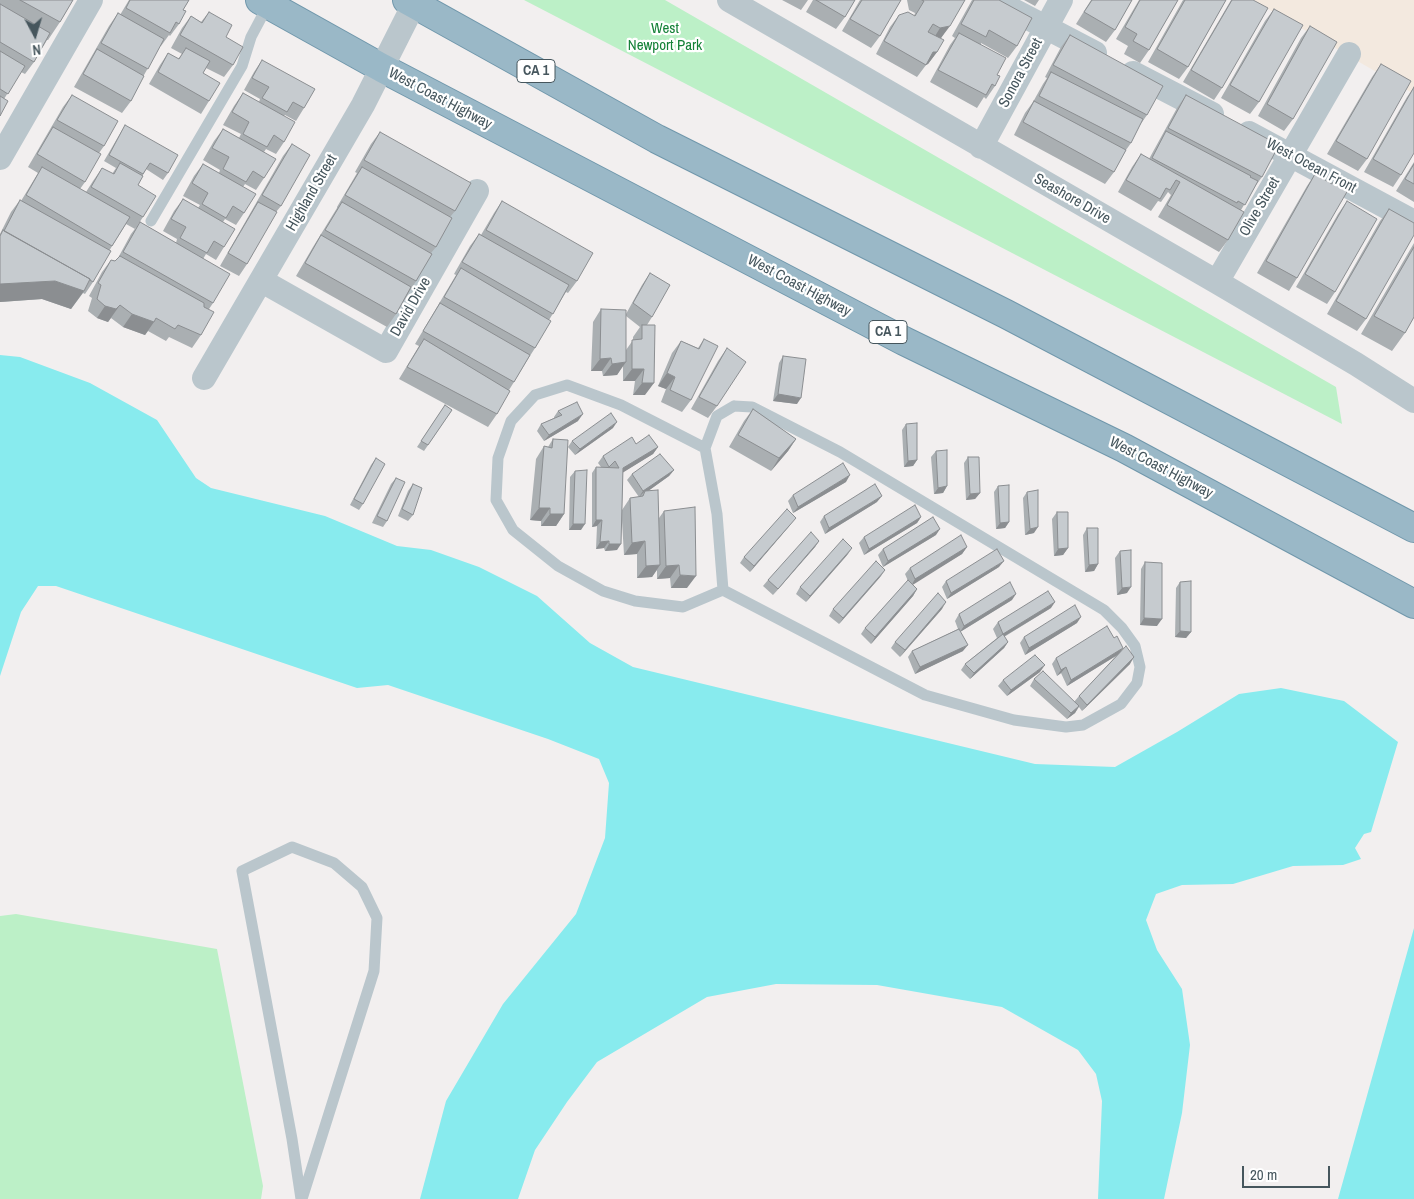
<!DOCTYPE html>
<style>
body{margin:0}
#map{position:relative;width:1414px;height:1199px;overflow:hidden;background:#f2efef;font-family:"Archivo Narrow",sans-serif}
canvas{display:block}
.north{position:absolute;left:10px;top:10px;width:50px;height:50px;-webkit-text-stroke:4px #fff;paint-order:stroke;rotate:174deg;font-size:14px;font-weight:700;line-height:20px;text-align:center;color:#46565d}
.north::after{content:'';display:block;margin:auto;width:18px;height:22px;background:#46565d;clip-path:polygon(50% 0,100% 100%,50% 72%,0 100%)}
.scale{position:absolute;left:1242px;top:1166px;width:88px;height:22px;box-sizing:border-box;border:2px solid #46565d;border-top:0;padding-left:6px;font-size:15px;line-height:18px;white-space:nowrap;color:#46565d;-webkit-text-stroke:4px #fff;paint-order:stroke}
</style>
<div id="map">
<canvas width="1414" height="1199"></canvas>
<div class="north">N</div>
<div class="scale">20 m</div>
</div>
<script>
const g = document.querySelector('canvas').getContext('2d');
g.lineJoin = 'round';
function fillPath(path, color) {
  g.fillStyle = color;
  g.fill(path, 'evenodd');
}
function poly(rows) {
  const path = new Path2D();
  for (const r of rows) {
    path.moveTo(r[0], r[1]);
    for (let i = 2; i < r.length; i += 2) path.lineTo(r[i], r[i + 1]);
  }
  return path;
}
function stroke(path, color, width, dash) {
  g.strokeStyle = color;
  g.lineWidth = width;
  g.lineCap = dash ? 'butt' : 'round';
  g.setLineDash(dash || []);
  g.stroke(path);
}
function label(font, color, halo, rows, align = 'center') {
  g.font = font + ' "Archivo Narrow",sans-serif';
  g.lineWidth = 4.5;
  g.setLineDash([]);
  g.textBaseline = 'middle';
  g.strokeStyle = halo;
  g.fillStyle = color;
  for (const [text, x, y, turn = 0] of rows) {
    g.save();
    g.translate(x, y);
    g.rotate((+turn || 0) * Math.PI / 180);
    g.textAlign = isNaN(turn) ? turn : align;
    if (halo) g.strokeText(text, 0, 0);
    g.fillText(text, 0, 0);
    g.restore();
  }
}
fillPath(poly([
 [524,0,665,0,1336,387,1342,424],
 [16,914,217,949,263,1186,261,1199,0,1199,0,916]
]), '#bcf0c7');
fillPath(poly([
 [1253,0,1414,0,1414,94]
]), '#f3e9df');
fillPath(poly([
 [0,355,20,357,90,383,157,420,196,478,211,488,325,516,397,546,431,550,479,567,537,596,590,643,633,667,1035,764,1115,767,1177,732,1239,694,1281,688,1344,701,1398,742,1371,832,1364,834,1355,848,1361,859,1343,865,1293,866,1233,884,1182,885,1156,894,1146,920,1157,950,1182,989,1190,1045,1182,1113,1164,1199,1098,1199,1102,1101,1096,1074,1078,1050,1002,1007,877,985,776,984,707,997,597,1062,567,1102,535,1150,518,1199,420,1199,446,1101,503,1004,576,914,605,838,609,783,599,759,548,739,388,685,357,688,56,586,38,586,21,612,0,676],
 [1414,928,1414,1199,1338,1199]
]), '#88ebee');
const trunk = poly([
 [260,0,382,68,904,341,1124,448,1414,604],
 [407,0,657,139,1006,314,1414,528]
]);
stroke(trunk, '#7097ab', 30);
stroke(poly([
 [151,221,242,66,251,37,268,5],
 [734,406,752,407,840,452,1104,610,1122,628,1135,646,1140,667,1137,683,1121,704,1083,725,1066,727,1014,720,925,695,723,590,717,514,705,448,717,416,734,406],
 [705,448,621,405,567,385,535,395,511,421,498,458,496,500,513,530,558,566,603,591,635,601,683,607,723,590],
 [301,1199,292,1139,242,871,292,847,334,863,362,887,377,918,374,971,302,1199]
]), '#bac6cc', 11);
stroke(poly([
 [729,0,1217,282,1356,364,1414,401],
 [994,0,1095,53],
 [1133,73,1212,114],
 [1249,133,1414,222],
 [981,147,1061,0],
 [0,158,91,0],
 [262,281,386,351,477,191],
 [1217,282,1349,54],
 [204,378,363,105,414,4]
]), '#bac6cc', 24);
stroke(trunk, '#9ab8c7', 28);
fillPath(poly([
 [0,0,73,0,60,22,48,40,47,40,34,62,25,74,21,72,4,99,0,116],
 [129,0,189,0,183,10,179,24,170,36,169,35,161,46,161,45,144,75,131,101,122,113,74,87,109,26,118,13,120,15],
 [782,0,808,0,801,10],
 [813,0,855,0,845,17,836,29,806,12],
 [860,0,901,0,880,36,871,48,842,31],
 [907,0,965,0,941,38,940,38,937,52,928,64,926,65,917,77,876,54,890,27,899,15,914,16,915,13,909,10],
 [972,0,999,0,1017,46,1008,58,981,43,981,45,997,75,995,86,986,99,984,97,977,108,930,82,950,45,955,38,952,36],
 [1024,0,1039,0,1035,6],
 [1091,0,1132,0,1115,30,1106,42,1076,24],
 [1139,0,1178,0,1149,50,1140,63,1124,54,1128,46,1116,39],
 [1183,0,1226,0,1188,67,1179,79,1148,62],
 [1231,0,1253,0,1222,88,1214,100,1183,82],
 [1274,9,1259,102,1250,114,1221,98,1265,21],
 [209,12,226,37,233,65,224,77,206,68,203,73,209,101,201,114,149,84,160,65,168,53,178,59,182,54,171,48,182,28,191,16,201,22],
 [1310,26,1293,119,1284,131,1258,116,1301,38],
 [1070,35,1147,115,1140,125,1131,143,1126,150,1114,172,1105,184,1014,135,1025,113,1033,102,1043,84,1047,78,1045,77,1061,47],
 [262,60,304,108,296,121,285,115,284,116,284,142,276,154,266,149,264,152,264,178,256,190,245,184,243,187,244,213,236,225,225,219,223,222,224,247,216,260,206,254,203,259,213,303,209,309,201,335,192,348,169,337,166,341,148,331,145,335,123,327,111,318,108,322,97,318,88,311,92,298,89,296,102,272,111,260,115,261,118,258,131,234,140,222,176,243,177,239,163,231,174,211,183,199,198,208,200,205,183,196,194,176,203,164,219,173,220,170,203,160,214,141,223,129,239,138,241,134,223,125,234,106,243,93,259,102,260,99,244,90,254,72],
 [1381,64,1367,159,1358,171,1327,154,1372,77],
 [1414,87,1401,175,1393,187,1364,172,1407,97],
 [72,95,104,146,99,153,85,182,80,189,86,192,93,181,102,168,112,174,116,168,104,161,125,125,168,173,163,180,146,169,138,185,143,217,135,229,126,224,109,251,93,282,85,294,83,293,71,309,42,299,0,302,0,234,11,212,20,200,21,201,38,173,28,167,63,107],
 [1186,95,1262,177,1256,185,1241,210,1228,240,1219,252,1158,217,1171,195,1168,192,1161,202,1158,201,1151,211,1118,192,1132,167,1141,154,1149,159,1177,108],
 [380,132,455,211,450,217,436,247,431,253,416,281,408,294,396,314,387,327,296,276,313,247,337,208,337,207,357,173,355,172,371,144],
 [292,144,281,206,276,212,247,264,239,276,220,266,283,156],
 [1414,162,1414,202,1396,191],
 [1315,174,1297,278,1289,291,1257,273,1307,186],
 [502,201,577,281,568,293,566,292,549,320,535,348,528,359,514,382,509,390,497,414,488,427,399,379,419,346,415,344,456,275,454,274,470,246,479,234,481,235,494,213],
 [1347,201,1335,292,1327,304,1296,287,1338,214],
 [1389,209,1366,319,1357,331,1327,314,1380,221],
 [1414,243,1414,317,1405,333,1392,351,1361,334],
 [650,273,652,317,647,325,645,395,633,395,635,381,623,381,623,365,617,375,603,376,602,371,591,371,593,322,601,309,626,314,642,285],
 [626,316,640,327,633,337,633,340,626,350],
 [704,339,691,400,682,412,661,402,666,389,658,386,672,353,681,341,698,348],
 [727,348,717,406,708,418,691,409,718,361],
 [783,356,797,404,773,401,779,363],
 [445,405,452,410,424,451,417,447],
 [753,409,796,439,788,451,771,471,729,447,744,421],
 [558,411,578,421,544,441,537,431,541,424,554,418,554,417],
 [906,424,917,460,913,466,904,467,902,430],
 [613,428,575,455,568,447,572,441],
 [553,439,564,514,556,526,541,526,541,521,530,520,536,459,544,446,548,447],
 [636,444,658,447,653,454,623,472,622,510,630,498,639,497,627,480,632,474,674,470,669,476,648,491,659,518,664,511,687,588,671,588,670,578,657,579,657,570,652,577,637,578,637,554,624,555,622,521,617,550,605,551,604,548,596,549,597,526,592,527,592,473,596,467,601,467,598,463,603,456],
 [936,451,947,486,943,493,934,494,931,457],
 [968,457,980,493,975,499,966,500,964,463],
 [376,458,363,504,359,510,350,505,371,465],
 [575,471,581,530,569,530,570,477],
 [396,478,387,521,383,527,372,523,391,484],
 [846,482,793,513,788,501,793,495],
 [413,484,413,515,408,521,398,516,408,491],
 [998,486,1009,522,1005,528,996,529,994,492],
 [1027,492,1034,533,1025,535,1023,498],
 [877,502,825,534,820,522,824,516],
 [1057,512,1068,548,1063,555,1054,556,1052,519],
 [921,517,917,523,864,555,859,543,864,537],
 [791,524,750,572,740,563,744,557],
 [1087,528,1098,564,1094,571,1085,572,1083,535],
 [936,535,883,567,878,555,883,549],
 [819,541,815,547,773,595,763,586,768,580],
 [967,547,962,554,912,584,917,589,913,596,871,644,861,634,865,628,908,581,905,574,910,568],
 [1120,551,1127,593,1117,595,1115,558],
 [848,554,806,602,796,594,800,587],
 [1145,562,1157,626,1140,625,1141,569],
 [999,567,947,599,942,587,946,581],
 [881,576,839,624,829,616,833,609],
 [1180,582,1191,632,1186,638,1175,637,1176,588],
 [1012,600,960,632,963,651,915,674,908,657,912,651,958,629,955,621,959,614],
 [1051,608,1004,637,1008,642,1004,648,970,679,961,670,965,664,997,638,993,629,998,622],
 [942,609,900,657,891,648,895,642],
 [1077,623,1025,655,1020,643,1024,637],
 [1114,638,1130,664,1082,711,1079,707,1075,713,1067,719,1030,686,1034,679,1074,702,1079,696,1116,656,1067,686,1061,673,1057,676,1052,664,1056,658],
 [1040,672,1007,696,998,686,1003,680]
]), '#aaafb2');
fillPath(poly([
 [950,26,941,38,932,41,940,28],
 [933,52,937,52,928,64,925,65],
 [55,281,84,291,71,309,42,299,0,302,0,284],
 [120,305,108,322,97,318,105,306],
 [132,314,154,322,145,335,123,327],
 [611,358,602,371,591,371,600,359],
 [626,362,617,375,603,376,612,364],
 [632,369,644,369,635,381,623,381],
 [667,373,675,377,666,389,658,386],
 [642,383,654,383,645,395,633,395],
 [778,394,801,398,797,404,773,401],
 [583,414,578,421,544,441,549,435],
 [617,422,613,428,575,455,580,449],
 [796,439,788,451,771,471,779,458],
 [658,447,653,454,619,475,623,468],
 [917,460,913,466,904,467,908,461],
 [674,470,669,476,644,494,645,491,639,497,643,491],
 [850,475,846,482,793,513,798,507],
 [947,486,943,493,934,494,938,488],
 [980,493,975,499,966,500,970,494],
 [882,496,877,502,825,534,829,528],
 [539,508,550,508,541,521,530,520],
 [550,514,564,514,556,526,541,526],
 [921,517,917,523,864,555,869,549],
 [796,518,791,524,750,572,754,566],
 [596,520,602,520,597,526,592,527],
 [1009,522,1005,528,996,529,1000,523],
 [573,524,585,524,581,530,569,530],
 [1038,527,1034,533,1025,535,1030,529],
 [940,529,936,535,883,567,888,561],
 [609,541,604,548,596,549,600,542],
 [645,541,637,554,624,555,632,543],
 [819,541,815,547,773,595,778,589],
 [609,544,621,544,617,550,605,551],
 [967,547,962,554,911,586,915,579],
 [852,548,848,554,806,602,810,596],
 [1068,548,1063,555,1054,556,1058,549],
 [1004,561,999,567,947,599,951,593],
 [1098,564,1094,571,1085,572,1089,565],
 [660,565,652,577,637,578,646,566],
 [679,565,670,578,657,579,666,566],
 [885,570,881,576,839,624,843,618],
 [680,575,696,576,687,588,671,588],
 [1131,587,1127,593,1117,595,1122,588],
 [917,589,913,596,871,644,875,637],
 [1016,594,1012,600,960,632,964,626],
 [946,602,942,609,900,657,905,650],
 [1055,602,1051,608,998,640,1003,634],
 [1081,617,1077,623,1025,655,1029,648],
 [1144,618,1162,619,1157,626,1140,625],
 [1180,631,1191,632,1186,638,1175,637],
 [1008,642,1004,648,970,679,974,673],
 [968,645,963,651,915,674,920,667],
 [1123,648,1119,654,1067,686,1071,680],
 [1134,657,1130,664,1082,711,1087,705],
 [1045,665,1040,672,1007,696,1011,690],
 [1066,667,1061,673,1057,676,1061,670],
 [1079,706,1075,713,1067,719,1071,713]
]), '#8b8e91');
const building = poly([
 [20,0,73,0,60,22,20,0],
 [130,0,189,0,183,10,186,11,179,24,176,22,170,33,126,8,130,0],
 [816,0,855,0,845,17,816,0],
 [862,0,901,0,880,36,850,19,862,0],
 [922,0,965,0,950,26,940,28,933,24,928,32,944,40,937,52,933,52,926,65,884,41,899,15,908,12,915,16,924,1,922,0],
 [974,0,999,0,1032,18,1017,46,989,30,986,37,961,24,974,0],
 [1092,0,1132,0,1115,30,1084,12,1092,0],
 [1140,0,1178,0,1149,50,1133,41,1137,34,1125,27,1140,0],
 [1185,0,1226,0,1188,67,1157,49,1185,0],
 [1232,0,1253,0,1268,8,1222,88,1191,70,1232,0],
 [0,4,50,33,34,62,0,42,0,4],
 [1274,9,1303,25,1259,102,1230,85,1274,9],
 [209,12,232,25,226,37,243,47,233,65,180,35,191,16,202,23,209,12],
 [118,13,164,39,148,69,101,43,118,13],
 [1310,26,1337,42,1293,119,1267,104,1310,26],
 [959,33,1006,58,997,75,1000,76,995,86,992,84,986,95,938,70,959,33],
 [1070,35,1163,86,1147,115,1053,65,1070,35],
 [186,48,210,61,203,73,220,83,209,101,158,72,168,53,179,59,186,48],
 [97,49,144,76,131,101,83,74,97,49],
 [0,51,25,66,8,94,0,89,0,51],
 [262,60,315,89,304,108,293,102,287,112,262,98,269,87,252,78,262,60],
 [1381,64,1411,81,1367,159,1336,141,1381,64],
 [1051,72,1143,119,1131,143,1039,96,1051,72],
 [1414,87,1414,153,1401,175,1373,159,1414,87],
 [243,93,295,122,284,142,274,135,267,147,243,134,249,122,232,112,243,93],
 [72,95,118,121,104,146,57,120,72,95],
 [1186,95,1279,145,1262,177,1168,128,1186,95],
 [0,96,8,101,0,116,0,96],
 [1034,101,1126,150,1114,172,1023,122,1034,101],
 [125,125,178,155,168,173,150,163,143,174,109,155,125,125],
 [53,127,101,154,85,182,37,154,53,127],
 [223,129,276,159,264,178,253,171,246,182,223,169,229,157,212,148,223,129],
 [1166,131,1251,176,1250,177,1258,181,1245,205,1238,201,1237,203,1152,158,1166,131],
 [380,132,471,183,455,211,364,160,380,132],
 [292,144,310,155,281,206,262,195,292,144],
 [1141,154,1244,212,1228,240,1167,205,1180,182,1176,180,1170,190,1166,188,1160,199,1126,180,1141,154],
 [120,163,143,176,138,185,156,196,143,217,91,187,102,168,114,174,120,163],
 [203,164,256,194,244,213,233,206,226,218,202,204,208,193,192,183,203,164],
 [1414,164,1414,184,1405,179,1414,164],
 [42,167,130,217,112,246,26,195,42,167],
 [362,167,452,218,436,247,345,195,362,167],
 [1315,174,1332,184,1333,182,1348,190,1297,278,1266,261,1315,174],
 [183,199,235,229,224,247,214,241,207,253,180,238,186,227,171,219,183,199],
 [20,200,111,251,93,282,90,280,90,279,4,231,20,200],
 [502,201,593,253,577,281,486,230,502,201],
 [1347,201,1377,219,1335,292,1305,274,1347,201],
 [258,202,277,212,247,264,228,253,258,202],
 [342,202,432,254,416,281,325,230,342,202],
 [1389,209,1414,223,1414,235,1366,319,1336,301,1389,209],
 [140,222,230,274,213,303,123,252,140,222],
 [3,230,90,279,84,291,55,281,0,284,0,236,3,230],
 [479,234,569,285,553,314,462,262,479,234],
 [321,235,411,287,396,314,305,263,321,235],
 [1414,247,1414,317,1405,333,1374,316,1414,247],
 [120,256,204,303,204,307,214,312,201,335,178,325,175,329,156,318,154,322,132,314,120,305,116,309,105,306,97,299,101,285,98,283,111,260,115,261,120,256],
 [461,268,551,321,535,348,444,297,461,268],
 [650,273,670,285,652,317,633,303,650,273],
 [440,303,530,355,514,382,423,331,440,303],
 [601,309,626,310,626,362,612,364,611,358,600,359,601,309],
 [642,325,655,325,654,383,642,383,644,369,632,369,632,340,642,339,642,325],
 [424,339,510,391,497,414,407,367,424,339],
 [704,339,718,346,691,400,670,390,675,377,667,373,681,341,699,349,704,339],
 [727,348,746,362,717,406,699,397,727,348],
 [783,356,806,359,801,398,778,394,783,356],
 [577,402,583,414,549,435,541,424,562,415,558,411,577,402],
 [445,405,452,410,428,445,421,441,445,405],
 [753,409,796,439,779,458,738,435,753,409],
 [611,413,617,422,580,449,572,441,611,413],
 [917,423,917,460,908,461,906,424,917,423],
 [649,435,658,447,623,468,621,544,609,544,609,541,600,542,602,520,596,520,596,467,619,468,615,461,609,467,603,456,632,437,636,444,649,435],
 [553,439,568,440,564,514,550,514,550,508,539,508,544,446,552,448,553,439],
 [947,450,947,486,938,488,936,451,947,450],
 [660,454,674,470,643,491,632,474,660,454],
 [968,457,979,457,980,493,970,494,968,457],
 [376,458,385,464,363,504,354,499,376,458],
 [843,463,850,475,798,507,793,495,843,463],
 [587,470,585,524,573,524,575,471,587,470],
 [396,478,405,482,387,521,377,516,396,478],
 [413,484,422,488,413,515,402,509,413,484],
 [875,484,882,496,829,528,824,516,875,484],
 [1009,485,1009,522,1000,523,998,486,1009,485],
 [658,490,660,565,646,566,645,541,632,543,630,498,643,496,645,491,658,490],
 [1038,490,1038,527,1030,529,1027,492,1038,490],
 [915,505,921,517,869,549,864,537,915,505],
 [695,507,696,576,680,575,679,565,666,566,664,511,695,507],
 [787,509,796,518,754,566,744,557,787,509],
 [1057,512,1068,512,1068,548,1058,549,1057,512],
 [933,517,940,529,888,561,883,549,933,517],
 [1087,528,1098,528,1098,564,1089,565,1087,528],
 [811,532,819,541,778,589,768,580,811,532],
 [961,535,967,547,915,579,910,568,961,535],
 [843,539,852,548,810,596,800,587,843,539],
 [997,549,1004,561,951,593,946,581,997,549],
 [1131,550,1131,587,1122,588,1120,551,1131,550],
 [876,561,885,570,843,618,833,609,876,561],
 [1145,562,1162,563,1162,619,1144,618,1145,562],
 [908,580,917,589,875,637,865,628,908,580],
 [1191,581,1191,632,1180,631,1180,582,1191,581],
 [1010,582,1016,594,964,626,959,614,1010,582],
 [1048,591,1055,602,1003,634,998,622,1048,591],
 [938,593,946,602,905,650,895,642,938,593],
 [1075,605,1081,617,1029,648,1024,637,1075,605],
 [1107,626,1114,638,1117,636,1123,648,1071,680,1066,667,1061,670,1056,658,1107,626],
 [959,629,968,645,920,667,912,651,959,629],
 [1003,634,1008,642,974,673,965,664,1003,634],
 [1126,646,1134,657,1087,705,1079,696,1126,646],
 [1035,655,1045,665,1011,690,1003,680,1035,655],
 [1043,671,1079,706,1071,713,1034,679,1043,671]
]);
fillPath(building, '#c6cbcf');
stroke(building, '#8b8e91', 1);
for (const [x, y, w] of [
 [536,71,38],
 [888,332,38]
]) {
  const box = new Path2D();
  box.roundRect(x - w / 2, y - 11.5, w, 23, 4);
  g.fillStyle = '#fff';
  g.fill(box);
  stroke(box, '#46565d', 1);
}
label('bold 14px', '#46565d', null, [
 ["CA 1",536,71],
 ["CA 1",888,332]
]);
label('15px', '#148137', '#fff', [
 ["West",665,29],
 ["Newport Park",665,46]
]);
label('15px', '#46565d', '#fff', [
 ["Sonora Street",1021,73,-62],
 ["West Coast Highway",440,99,28],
 ["West Ocean Front",1311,166,28],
 ["Highland Street",312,193,-60],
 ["Seashore Drive",1072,199,30],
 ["Olive Street",1260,207,-60],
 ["West Coast Highway",799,286,28],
 ["David Drive",411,307,-60],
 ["West Coast Highway",1161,468,28]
]);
</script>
